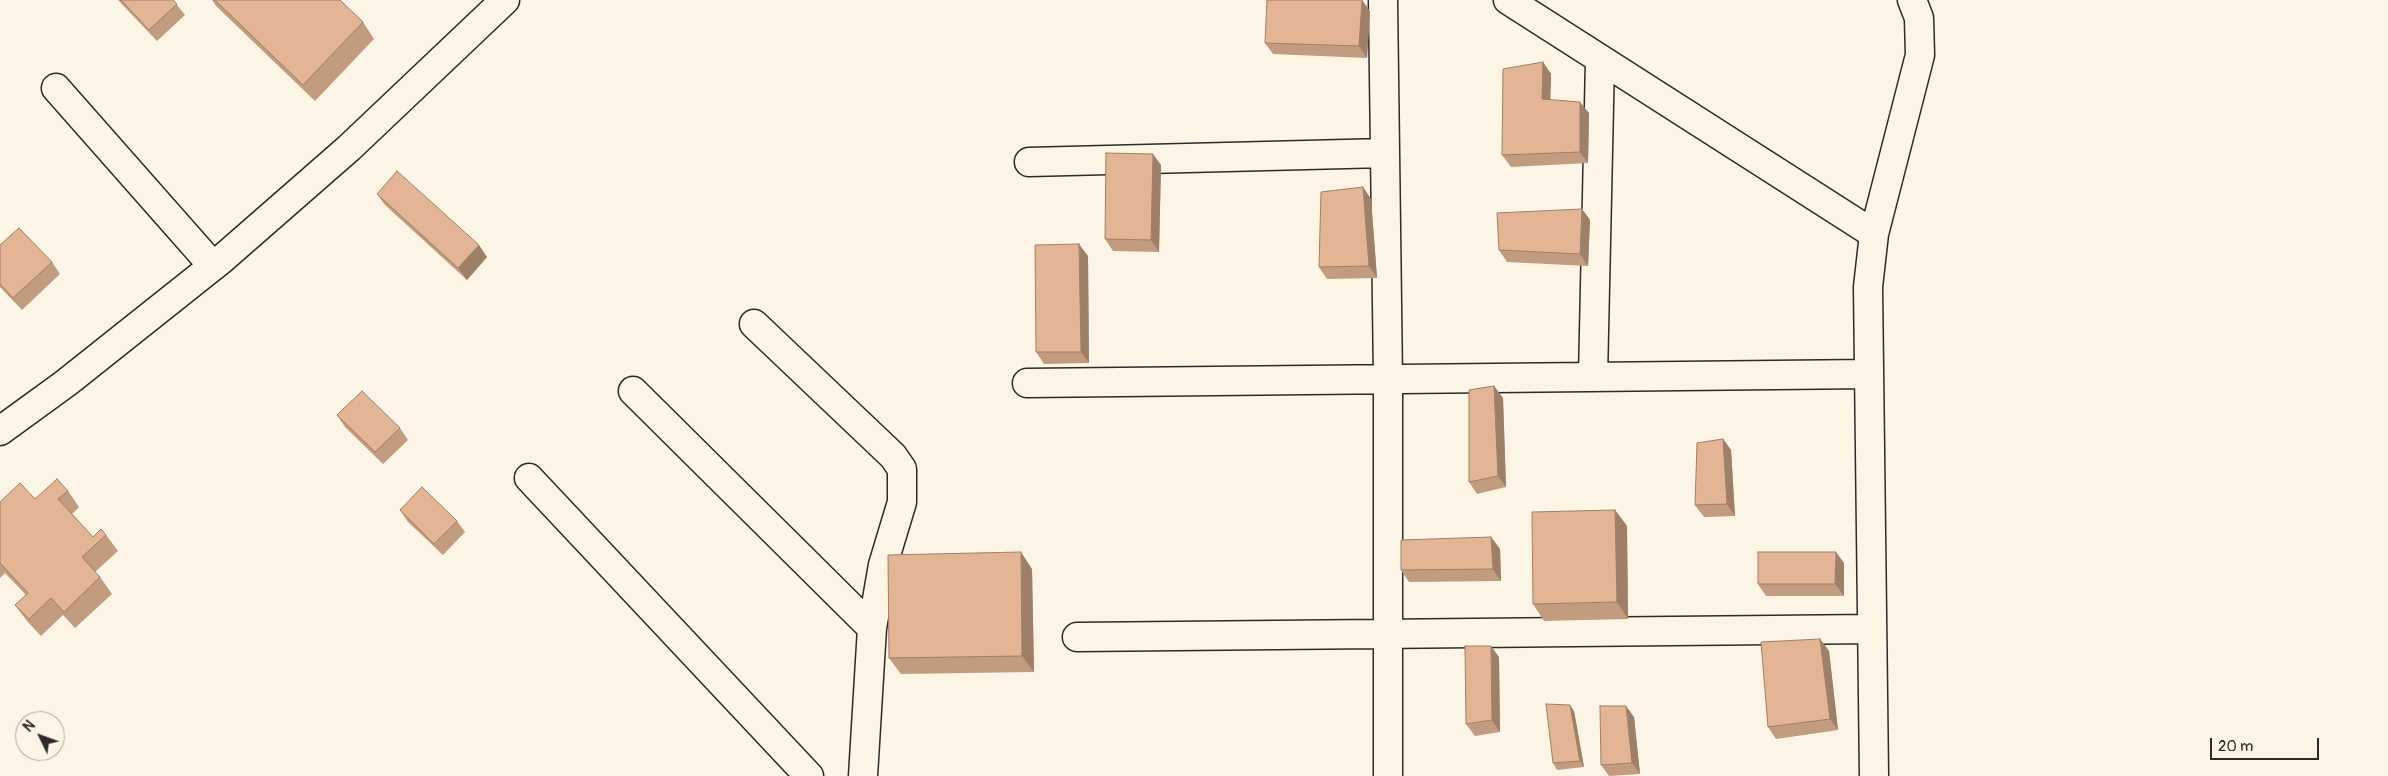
<!DOCTYPE html>
<style>
body{margin:0}
#map{position:relative;width:2388px;height:776px;overflow:hidden;background:#fcf5e5;font-family:Pangolin,sans-serif}
canvas{display:block}
.north{position:absolute;left:15px;top:711px;width:50px;height:50px;box-sizing:border-box;background:#fcf5e5;border:1px solid #a8a49b;border-radius:50%;rotate:312deg;font-size:14px;font-weight:700;line-height:20px;text-align:center;color:#2b2b2b}
.north::after{content:'';display:block;margin:auto;width:18px;height:22px;background:#2b2b2b;clip-path:polygon(50% 0,100% 100%,50% 72%,0 100%)}
.scale{position:absolute;left:2210px;top:738px;width:109px;height:22px;box-sizing:border-box;border:2px solid #2b2b2b;border-top:0;padding-left:6px;font-size:15px;line-height:18px;white-space:nowrap;color:#2b2b2b;-webkit-text-stroke:4px #fcf5e5;paint-order:stroke}
</style>
<div id="map">
<canvas width="2388" height="776"></canvas>
<div class="north">N</div>
<div class="scale">20 m</div>
</div>
<script>
const g = document.querySelector('canvas').getContext('2d');
g.lineJoin = 'round';
function poly(rows) {
  const path = new Path2D();
  for (const r of rows) {
    path.moveTo(r[0], r[1]);
    for (let i = 2; i < r.length; i += 2) path.lineTo(r[i], r[i + 1]);
  }
  return path;
}
function stroke(path, color, width, dash) {
  g.strokeStyle = color;
  g.lineWidth = width;
  g.lineCap = dash ? 'butt' : 'round';
  g.setLineDash(dash || []);
  g.stroke(path);
}
function fillPath(path, color) {
  g.fillStyle = color;
  g.fill(path, 'evenodd');
}
const street = poly([
 [1383,0,1388,379,1388,776],
 [1508,0,1874,234],
 [56,88,213,266],
 [1029,162,1385,153],
 [754,324,893,456,902,469,902,502,883,565,872,628,863,776],
 [1593,377,1600,60],
 [1027,383,1868,374],
 [633,391,872,628],
 [529,478,809,776],
 [1077,637,1872,629],
 [1874,776,1868,287,1874,234,1920,55,1919,18,1912,0]
]);
const secondary = poly([
 [0,431,66,383,222,259,349,148,505,0]
]);
stroke(street, '#2b2b2b', 31);
stroke(secondary, '#2b2b2b', 31);
stroke(street, '#fcf5e5', 28);
stroke(secondary, '#fcf5e5', 28);
fillPath(poly([
 [118,0,173,0,185,15,157,41],
 [212,0,340,0,363,22,374,39,315,101,216,6],
 [1370,11,1367,58,1273,54,1265,43],
 [1543,62,1551,74,1550,100,1589,113,1588,163,1511,167,1502,155],
 [1161,165,1159,252,1113,251,1105,239],
 [1363,187,1371,199,1377,278,1327,279,1319,267],
 [377,194,487,257,467,280,385,205],
 [1582,209,1590,220,1588,266,1507,262,1499,250],
 [0,245,52,262,60,274,22,310,0,287],
 [1088,256,1089,363,1044,364,1036,352],
 [1494,386,1503,398,1506,487,1477,494,1469,482],
 [337,415,400,428,408,440,383,464,345,427],
 [1723,439,1731,450,1735,516,1704,517,1695,505],
 [68,491,79,507,72,514,93,537,106,535,118,551,95,572,100,577,112,594,75,628,63,615,41,636,27,621,15,605,26,595,5,573,0,578,0,502,35,499],
 [400,510,457,521,465,532,443,555,408,522],
 [1615,510,1627,526,1628,619,1544,621,1533,604],
 [1491,537,1500,549,1501,581,1409,582,1401,570],
 [1844,563,1844,596,1766,596,1758,584],
 [1032,569,1034,672,901,674,889,658],
 [1820,639,1829,651,1838,730,1776,739,1768,727],
 [1499,657,1500,732,1475,736,1466,724],
 [1574,711,1584,767,1557,770,1553,763],
 [1634,717,1640,774,1609,776,1601,765]
]), '#c39c7f');
fillPath(poly([
 [1362,0,1370,11,1367,58,1359,46],
 [1543,62,1551,74,1550,111,1542,99],
 [1580,102,1589,113,1588,163,1580,152],
 [1153,154,1161,165,1159,252,1151,240],
 [1363,187,1371,199,1377,278,1369,266],
 [1582,209,1590,220,1588,266,1580,254],
 [1079,244,1088,256,1089,363,1081,352],
 [479,245,487,257,467,280,458,268],
 [1494,386,1503,398,1506,487,1498,476],
 [1723,439,1731,450,1735,516,1727,504],
 [1615,510,1627,526,1628,619,1617,602],
 [1491,537,1500,549,1501,581,1493,569],
 [1021,552,1032,569,1034,672,1022,656],
 [1836,552,1844,563,1844,596,1835,584],
 [1820,639,1829,651,1838,730,1830,719],
 [1491,646,1499,657,1500,732,1492,720],
 [1570,705,1574,711,1584,767,1580,761],
 [1626,706,1634,717,1640,774,1632,763]
]), '#9f7f68');
const building = poly([
 [121,0,173,0,177,4,149,30,121,0],
 [215,0,340,0,363,22,303,85,215,0],
 [1267,0,1362,0,1359,46,1265,43,1267,0],
 [1543,62,1542,99,1580,102,1580,152,1502,155,1503,69,1543,62],
 [1106,153,1153,154,1151,240,1105,239,1106,153],
 [397,171,479,245,458,268,377,194,397,171],
 [1363,187,1369,266,1319,267,1321,192,1363,187],
 [1582,209,1580,254,1499,250,1497,213,1582,209],
 [19,228,52,262,13,298,0,284,0,245,19,228],
 [1079,244,1081,352,1036,352,1035,245,1079,244],
 [1494,386,1498,476,1469,482,1469,390,1494,386],
 [362,391,400,428,375,452,337,415,362,391],
 [1723,439,1727,504,1695,505,1697,443,1723,439],
 [57,479,68,491,58,499,93,537,101,529,106,535,82,557,100,577,64,612,51,598,29,619,15,605,28,593,0,563,0,502,20,483,35,499,57,479],
 [422,487,457,521,434,544,400,510,422,487],
 [1615,510,1617,602,1533,604,1532,512,1615,510],
 [1491,537,1493,569,1401,570,1401,540,1491,537],
 [1021,552,1022,656,889,658,888,555,1021,552],
 [1758,552,1836,552,1835,584,1758,584,1758,552],
 [1820,639,1830,719,1768,727,1761,642,1820,639],
 [1465,646,1491,646,1492,720,1466,724,1465,646],
 [1546,704,1570,705,1580,761,1553,763,1546,704],
 [1600,706,1626,706,1632,763,1601,765,1600,706]
]);
fillPath(building, '#e3b594');
stroke(building, '#9f7f68', 1);
</script>
